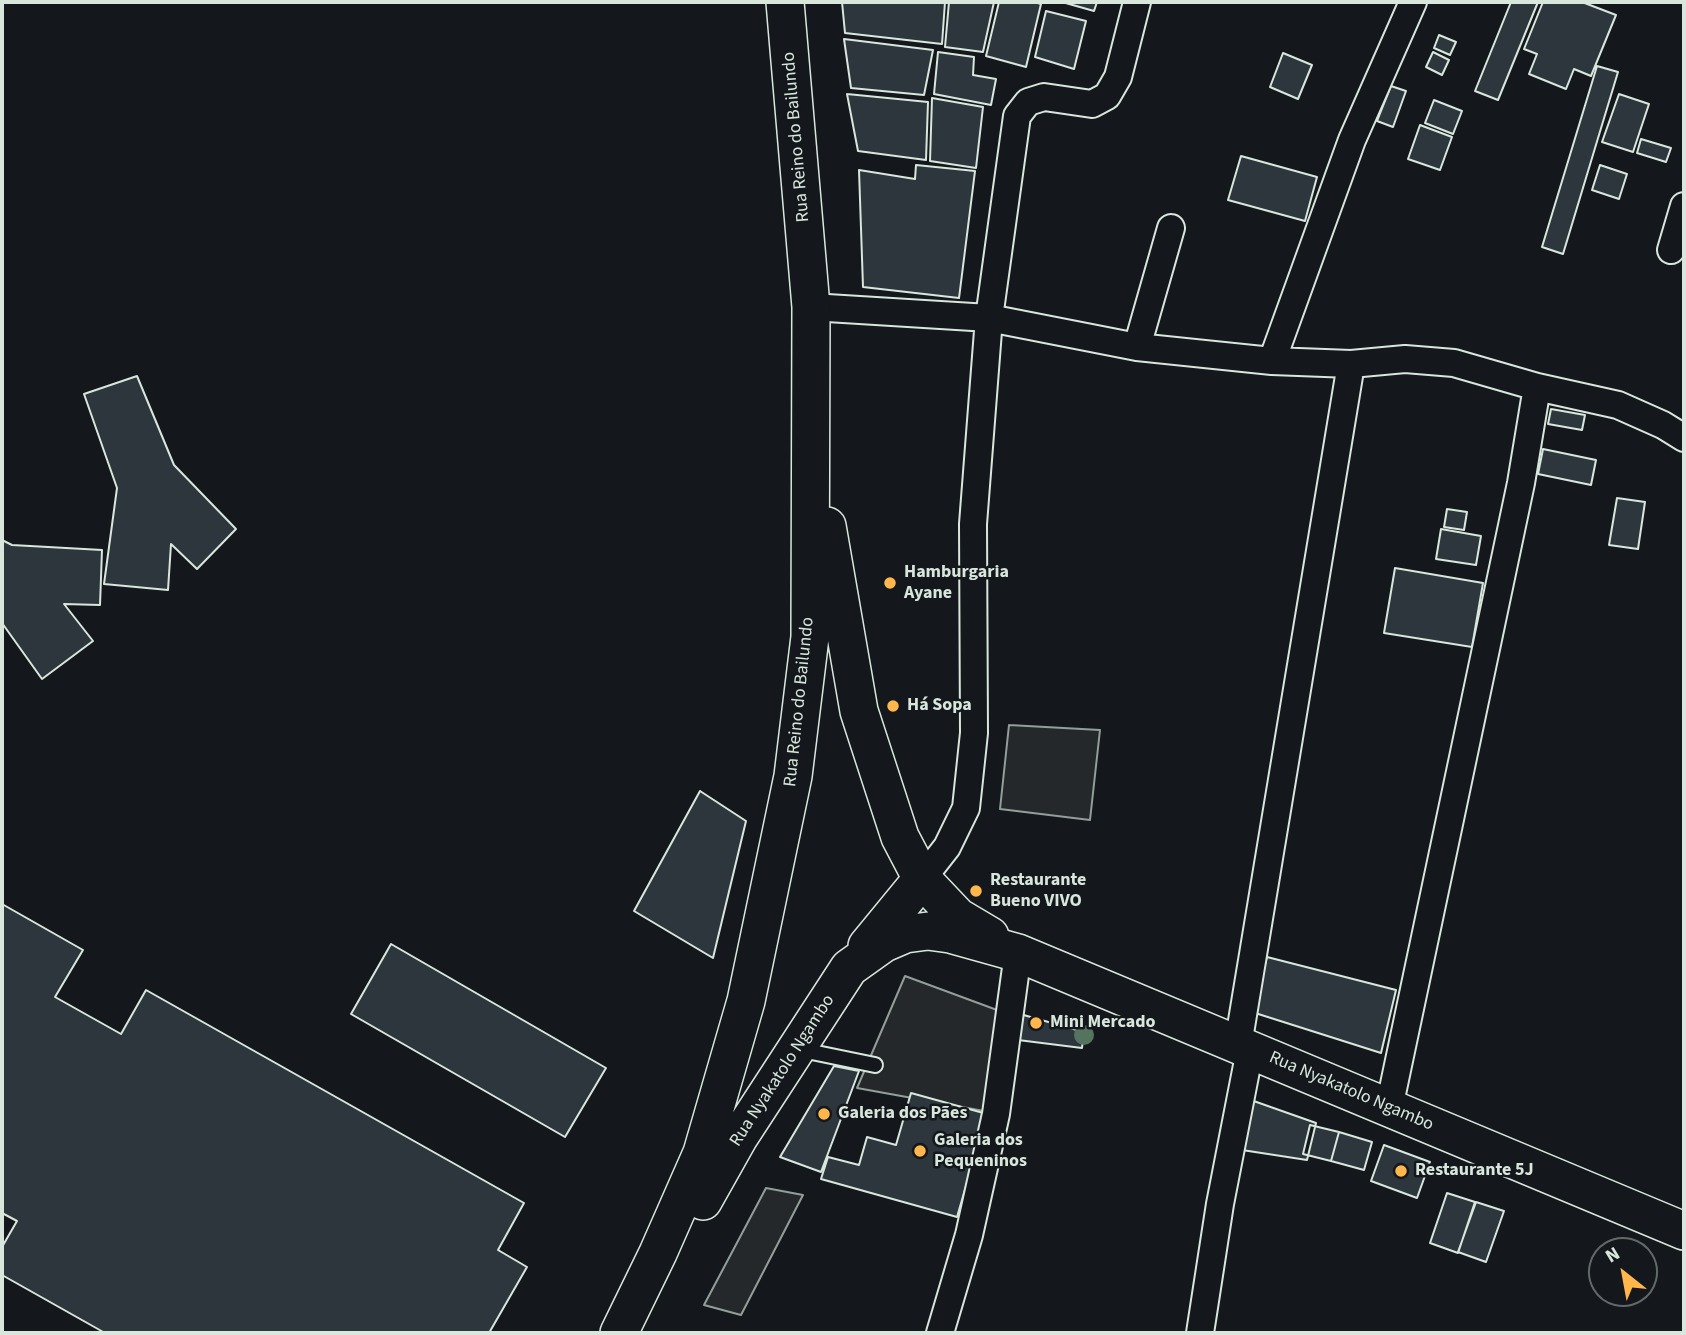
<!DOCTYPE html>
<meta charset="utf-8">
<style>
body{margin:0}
#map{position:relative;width:1686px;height:1335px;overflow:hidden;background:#14181c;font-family:"Source Sans 3",sans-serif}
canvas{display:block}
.frame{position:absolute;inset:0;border:4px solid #d8e6dc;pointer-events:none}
.north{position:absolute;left:1588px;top:1237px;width:70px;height:70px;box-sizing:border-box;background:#14181c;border:2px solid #626a69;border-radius:50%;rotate:329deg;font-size:19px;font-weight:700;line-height:28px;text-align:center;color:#d8e6dc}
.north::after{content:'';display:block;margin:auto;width:24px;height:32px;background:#ffb74d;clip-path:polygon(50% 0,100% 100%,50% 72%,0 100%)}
</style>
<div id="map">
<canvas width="1686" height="1335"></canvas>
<div class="frame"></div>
<div class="north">N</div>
</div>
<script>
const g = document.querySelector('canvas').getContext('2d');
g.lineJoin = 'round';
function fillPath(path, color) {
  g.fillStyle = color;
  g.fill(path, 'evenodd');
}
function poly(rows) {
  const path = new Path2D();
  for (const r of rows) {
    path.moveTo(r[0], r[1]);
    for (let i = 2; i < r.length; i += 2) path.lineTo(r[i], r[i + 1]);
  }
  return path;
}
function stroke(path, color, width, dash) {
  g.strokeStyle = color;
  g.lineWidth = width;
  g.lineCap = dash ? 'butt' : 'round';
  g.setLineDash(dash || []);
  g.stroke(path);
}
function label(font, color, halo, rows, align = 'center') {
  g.font = font + ' "Source Sans 3",sans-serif';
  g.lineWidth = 5;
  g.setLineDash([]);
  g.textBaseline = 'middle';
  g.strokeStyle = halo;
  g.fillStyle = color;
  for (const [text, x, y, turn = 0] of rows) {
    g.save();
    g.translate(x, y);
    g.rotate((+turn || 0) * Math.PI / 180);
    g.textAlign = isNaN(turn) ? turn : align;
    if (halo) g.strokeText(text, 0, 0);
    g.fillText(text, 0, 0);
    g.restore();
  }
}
const parking = poly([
 [1009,725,1100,730,1090,820,1000,809,1009,725],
 [905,976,997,1010,984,1111,857,1088,905,976],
 [766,1188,803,1195,741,1315,704,1305,766,1188]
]);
fillPath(parking, '#24282b');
stroke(parking, '#939e99', 2);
const building = poly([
 [842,2,945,2,942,44,845,33,842,2],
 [949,2,994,2,983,52,945,47,949,2],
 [999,2,1034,2,1041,4,1026,67,986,56,999,2],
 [1062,2,1097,2,1094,11,1062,2],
 [1511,2,1538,2,1498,100,1475,91,1511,2],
 [1543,2,1582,2,1616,15,1591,76,1574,69,1566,89,1529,74,1537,54,1524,49,1543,2],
 [1046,11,1086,21,1074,69,1035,57,1046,11],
 [1439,35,1456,42,1450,55,1434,48,1439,35],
 [844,39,933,50,924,95,851,88,844,39],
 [938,52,974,57,973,75,996,79,991,105,934,94,938,52],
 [1433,52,1449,60,1442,75,1426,67,1433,52],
 [1283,53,1312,65,1298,99,1270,87,1283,53],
 [1597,66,1618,72,1563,254,1542,247,1597,66],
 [1391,86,1406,91,1393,127,1377,121,1391,86],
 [847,94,928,102,926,160,858,151,847,94],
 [1619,94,1649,104,1633,152,1602,142,1619,94],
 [932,98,983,107,976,168,930,161,932,98],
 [1434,100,1462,111,1453,134,1425,123,1434,100],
 [1420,125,1452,137,1440,170,1408,159,1420,125],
 [1641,139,1671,148,1666,162,1637,153,1641,139],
 [1241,156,1317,177,1305,221,1228,200,1241,156],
 [916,165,975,171,959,298,863,287,859,170,915,179,916,165],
 [1600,165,1627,174,1619,199,1592,190,1600,165],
 [137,376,174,465,236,529,197,569,171,544,168,590,104,584,117,488,84,394,137,376],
 [1551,409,1585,415,1582,430,1548,424,1551,409],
 [1543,449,1596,460,1591,485,1538,474,1543,449],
 [1617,498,1645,502,1638,549,1609,545,1617,498],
 [1447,509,1467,512,1464,530,1444,527,1447,509],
 [1441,529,1481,536,1476,565,1436,559,1441,529],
 [2,540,12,545,102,550,100,605,64,604,93,641,42,679,2,623,2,540],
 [1395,568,1483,583,1472,647,1384,633,1395,568],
 [700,791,746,821,713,958,634,911,700,791],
 [2,904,83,950,55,997,121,1034,146,990,524,1203,498,1250,527,1267,489,1333,105,1333,2,1275,2,1247,17,1221,2,1213,2,904],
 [391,944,606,1068,565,1137,351,1014,391,944],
 [1267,957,1396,990,1381,1053,1252,1012,1267,957],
 [1020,1014,1084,1032,1082,1048,1018,1040,1020,1014],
 [834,1066,859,1071,821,1172,780,1157,834,1066],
 [911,1093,987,1114,957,1217,821,1179,828,1157,859,1165,867,1137,896,1145,911,1093],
 [1248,1099,1316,1123,1307,1160,1242,1150,1248,1099],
 [1310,1125,1339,1132,1331,1161,1303,1154,1310,1125],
 [1339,1132,1372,1142,1364,1170,1331,1161,1339,1132],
 [1384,1145,1430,1162,1417,1198,1371,1181,1384,1145],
 [1447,1193,1475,1202,1458,1253,1430,1243,1447,1193],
 [1476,1202,1504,1211,1486,1262,1458,1252,1476,1202]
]);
fillPath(building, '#2c363c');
stroke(building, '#d8e6dc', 2);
const lane = poly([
 [797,1049,875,1065]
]);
const street = poly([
 [1671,250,1684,206],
 [811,307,989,318,1137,347,1272,361,1351,364,1405,359,1454,363,1537,387,1618,405,1663,425,1684,438],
 [1137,347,1171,228],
 [1272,361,1352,140,1413,2],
 [922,879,947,847,966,808,974,733,973,524,989,318,1017,116,1028,102,1044,97,1092,104,1107,96,1118,77,1137,2],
 [1238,1045,1351,364],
 [1389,1108,1521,483,1537,387],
 [940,1333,969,1235,996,1114,1018,953],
 [1200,1333,1220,1204,1250,1050]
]);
const secondary = poly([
 [827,526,859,711,900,837,922,879,958,917,990,936],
 [867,946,922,879],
 [703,1201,739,1137,849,968,884,943,905,934,928,931,950,934,1018,953,1684,1231],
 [619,1333,658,1253,702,1153,746,1001,793,776,810,637,811,307,785,2]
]);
stroke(lane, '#d8e6dc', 18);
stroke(street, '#d8e6dc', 30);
stroke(secondary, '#d8e6dc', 40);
stroke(lane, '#14181c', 14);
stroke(street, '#14181c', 26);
stroke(secondary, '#14181c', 37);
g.fillStyle = '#55745f';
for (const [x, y] of [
 [1084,1035]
]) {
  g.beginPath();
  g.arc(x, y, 10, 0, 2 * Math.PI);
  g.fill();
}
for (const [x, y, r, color] of [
 [890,583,7,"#ffb74d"],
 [893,706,7,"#ffb74d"],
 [976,891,7,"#ffb74d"],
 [1036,1023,7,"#ffb74d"],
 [824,1114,7,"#ffb74d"],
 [920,1151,7,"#ffb74d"],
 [1401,1171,7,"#ffb74d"]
]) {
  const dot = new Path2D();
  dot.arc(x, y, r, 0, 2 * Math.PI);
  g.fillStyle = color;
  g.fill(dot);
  stroke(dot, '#14181c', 2.5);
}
label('18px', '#d8e6dc', '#14181c', [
 ["Rua Reino do Bailundo",797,137,-95],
 ["Rua Reino do Bailundo",800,702,-84],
 ["Rua Nyakatolo Ngambo",783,1071,-57],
 ["Rua Nyakatolo Ngambo",1351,1092,23]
]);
label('bold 18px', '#d8e6dc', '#14181c', [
 ["Hamburgaria",904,573],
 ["Ayane",904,594],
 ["Há Sopa",907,706],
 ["Restaurante",990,881],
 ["Bueno VIVO",990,902],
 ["Mini Mercado",1050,1023],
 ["Galeria dos Pães",838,1114],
 ["Galeria dos",934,1141],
 ["Pequeninos",934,1162],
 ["Restaurante 5J",1415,1171]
], 'left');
</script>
